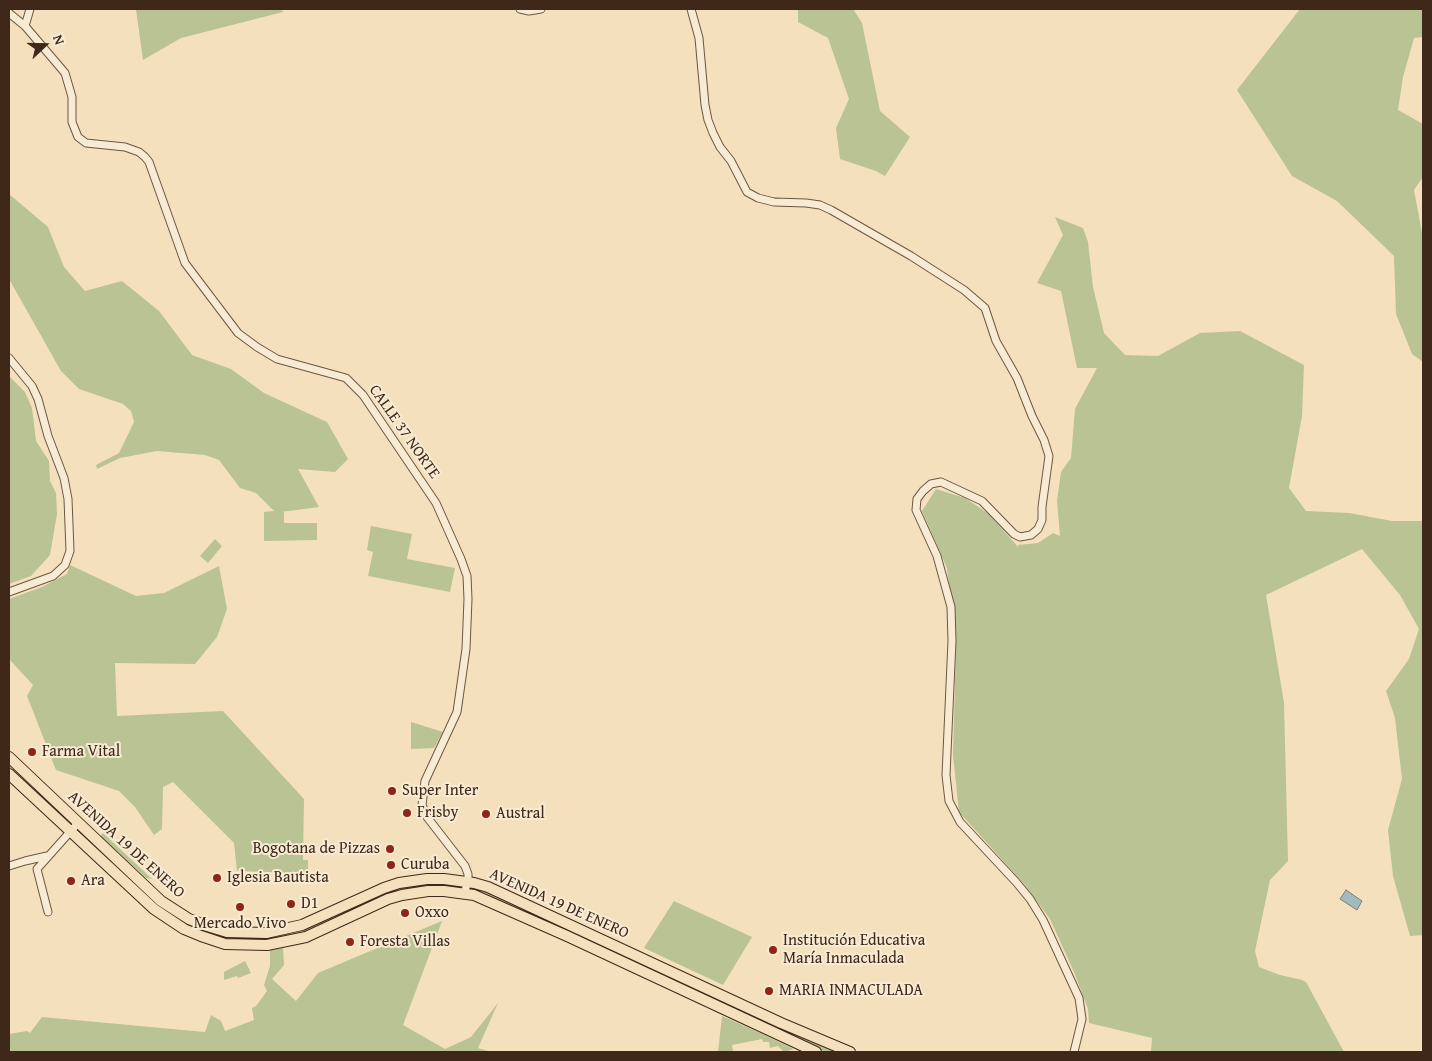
<!DOCTYPE html>
<meta charset="utf-8">
<style>
body{margin:0}
#map{position:relative;width:1432px;height:1061px;overflow:hidden;background:#f4e0bd;font-family:"Gentium Book Plus",serif}
canvas{display:block}
.frame{position:absolute;inset:0;border:10px solid #3f2819;pointer-events:none}
.north{position:absolute;left:20px;top:20px;width:50px;height:50px;-webkit-text-stroke:4px #f8ebd4;paint-order:stroke;rotate:69deg;font-size:14px;font-weight:700;line-height:20px;text-align:center;color:#3f2819}
.north::after{content:'';display:block;margin:auto;width:18px;height:22px;background:#3f2819;clip-path:polygon(50% 0,100% 100%,50% 72%,0 100%)}
</style>
<div id="map">
<canvas width="1432" height="1061"></canvas>
<div class="frame"></div>
<div class="north">N</div>
</div>
<script>
const g = document.querySelector('canvas').getContext('2d');
g.lineJoin = 'round';
function fillPath(path, color) {
  g.fillStyle = color;
  g.fill(path, 'evenodd');
}
function poly(rows) {
  const path = new Path2D();
  for (const r of rows) {
    path.moveTo(r[0], r[1]);
    for (let i = 2; i < r.length; i += 2) path.lineTo(r[i], r[i + 1]);
  }
  return path;
}
function stroke(path, color, width, dash) {
  g.strokeStyle = color;
  g.lineWidth = width;
  g.lineCap = dash ? 'butt' : 'round';
  g.setLineDash(dash || []);
  g.stroke(path);
}
function label(font, color, halo, rows, align = 'center') {
  g.font = font + ' "Gentium Book Plus",serif';
  g.lineWidth = 4;
  g.setLineDash([]);
  g.textBaseline = 'middle';
  g.strokeStyle = halo;
  g.fillStyle = color;
  for (const [text, x, y, turn = 0] of rows) {
    g.save();
    g.translate(x, y);
    g.rotate((+turn || 0) * Math.PI / 180);
    g.textAlign = isNaN(turn) ? turn : align;
    if (halo) g.strokeText(text, 0, 0);
    g.fillText(text, 0, 0);
    g.restore();
  }
}
fillPath(poly([
 [136,9,282,9,283,12,181,38,143,60],
 [798,9,853,9,862,23,880,111,910,137,885,176,876,171,840,159,836,128,849,99,828,38,798,22],
 [1300,9,1423,9,1423,37,1414,38,1403,77,1398,110,1423,124,1423,177,1414,190,1423,238,1423,362,1412,354,1396,314,1394,256,1337,201,1292,176,1237,90],
 [9,194,48,227,64,267,85,291,122,281,159,311,192,355,231,369,264,393,327,422,348,459,335,472,298,469,319,507,281,512,284,512,284,523,317,523,317,540,264,541,264,512,274,511,256,493,240,488,219,460,205,455,157,451,120,458,97,469,96,465,119,453,134,422,131,411,123,404,79,389,61,371,9,279],
 [1055,217,1083,228,1088,242,1093,287,1104,333,1125,355,1158,356,1200,333,1240,331,1304,365,1302,416,1289,488,1306,511,1349,513,1392,521,1423,521,1423,935,1410,936,1393,876,1388,830,1402,779,1395,718,1386,691,1409,659,1419,629,1400,595,1362,549,1266,595,1284,703,1288,861,1270,880,1255,951,1259,967,1280,975,1302,980,1306,982,1344,1052,1151,1052,1152,1038,1089,1023,1088,1009,1074,972,1050,919,1024,884,959,812,953,755,956,647,947,568,922,511,936,489,965,498,989,514,1018,547,1018,545,1038,543,1053,533,1060,536,1057,501,1061,472,1071,458,1075,409,1097,368,1077,368,1061,291,1037,283,1063,235],
 [9,376,25,392,32,408,36,441,49,461,50,481,56,493,57,514,50,555,31,576,9,584],
 [371,526,412,534,407,559,455,568,450,592,368,576,373,552,367,550],
 [215,539,222,546,208,563,200,556],
 [70,565,136,596,164,593,219,566,227,609,217,637,195,664,115,663,117,716,223,711,304,799,303,860,308,860,308,876,305,876,304,873,237,871,234,843,173,782,163,787,162,829,154,835,135,807,119,791,56,770,27,696,33,685,9,659,9,599,42,587,67,574],
 [411,722,443,732,434,748,411,749],
 [9,762,73,823,70,826,9,769],
 [81,831,159,903,226,935,256,938,258,940,225,940,186,926,156,907,78,833],
 [103,833,152,879,146,878,100,836],
 [430,882,451,885,448,888,430,886,414,887,397,892,304,934,282,939,273,937,302,931,377,895,397,888],
 [472,887,492,892,836,1052,821,1052,812,1046,490,896,472,891,471,889],
 [674,901,752,937,723,985,644,948],
 [442,921,403,1025,445,1049,471,1037,498,1003,478,1048,491,1052,9,1052,9,1034,27,1031,30,1033,42,1017,205,1032,211,1015,221,1021,225,1031,254,1020,252,1008,256,1006,267,991,264,985,270,966,270,950,283,948,284,965,272,979,296,1001,318,973],
 [245,961,251,973,238,978,237,976,224,980,224,972],
 [722,1016,758,1032,794,1049,784,1052,778,1046,770,1048,769,1042,763,1042,762,1039,732,1045,733,1052,718,1052]
]), '#b9c393');
const water = poly([
 [1346,890,1362,901,1357,910,1340,899,1346,890]
]);
fillPath(water, '#a2babd');
stroke(water, '#7a807b', 1);
const street = poly([
 [520,9,529,11,541,9],
 [691,9,699,38,705,105,708,120,713,133,720,147,731,161,747,192,758,198,774,202,806,203,820,205,831,210,911,256,964,290,985,308,996,341,1017,378,1032,416,1044,440,1049,456,1042,507,1042,520,1038,529,1031,535,1020,537,1014,534,982,501,941,482,931,484,923,491,917,499,916,510,937,556,951,607,952,641,946,775,949,801,960,822,1016,882,1030,899,1043,920,1079,998,1082,1019,1074,1052],
 [9,13,25,26,65,73,72,97,72,122,78,137,86,143,125,147,139,152,145,157,149,162,185,263,238,333,257,347,277,359,346,378,363,395,436,503,461,559,467,576,468,599,466,649,457,712,425,781,422,805,427,817,465,866,468,874,468,882,464,893],
 [25,26,30,9],
 [9,358,32,386,38,399,48,436,64,478,68,499,70,551,65,565,53,576,9,592],
 [9,866,25,861,47,856],
 [48,912,37,869,78,823]
]);
const primary = poly([
 [9,757,161,901,189,919,207,926,227,932,266,933,302,925,384,888,399,883,427,879,444,879,474,883,488,887,781,1023,850,1052],
 [9,774,154,909,184,929,201,936,225,944,267,945,306,937,388,899,402,895,428,891,444,891,474,895,567,936,816,1052]
]);
stroke(street, '#6c5642', 9);
stroke(primary, '#3f2819', 12);
stroke(street, '#f8ebd4', 7);
stroke(primary, '#f4e0bd', 10);
for (const [x, y, r, color] of [
 [32,752,5,"#8f2418"],
 [392,791,5,"#8f2418"],
 [407,813,5,"#8f2418"],
 [486,814,5,"#8f2418"],
 [390,849,5,"#8f2418"],
 [391,865,5,"#8f2418"],
 [217,878,5,"#8f2418"],
 [71,881,5,"#8f2418"],
 [291,904,5,"#8f2418"],
 [240,907,5,"#8f2418"],
 [405,913,5,"#8f2418"],
 [350,942,5,"#8f2418"],
 [773,950,5,"#8f2418"],
 [769,991,5,"#8f2418"]
]) {
  const dot = new Path2D();
  dot.arc(x, y, r, 0, 2 * Math.PI);
  g.fillStyle = color;
  g.fill(dot);
  stroke(dot, '#f8ebd4', 2);
}
label('16px', '#3f2819', '#f8ebd4', [
 ["CALLE 37 NORTE",404,432,55],
 ["AVENIDA 19 DE ENERO",126,845,42],
 ["AVENIDA 19 DE ENERO",559,904,24]
]);
label('16px', '#3f2819', '#f8ebd4', [
 ["Farma Vital",42,752],
 ["Super Inter",402,791],
 ["Frisby",417,813],
 ["Austral",496,814],
 ["Bogotana de Pizzas",380,849,"right"],
 ["Curuba",401,865],
 ["Iglesia Bautista",227,878],
 ["Ara",81,881],
 ["D1",301,904],
 ["Oxxo",415,913],
 ["Mercado Vivo",240,924,"center"],
 ["Institución Educativa",783,941],
 ["María Inmaculada",783,959],
 ["Foresta Villas",360,942],
 ["MARIA INMACULADA",779,991]
], 'left');
</script>
